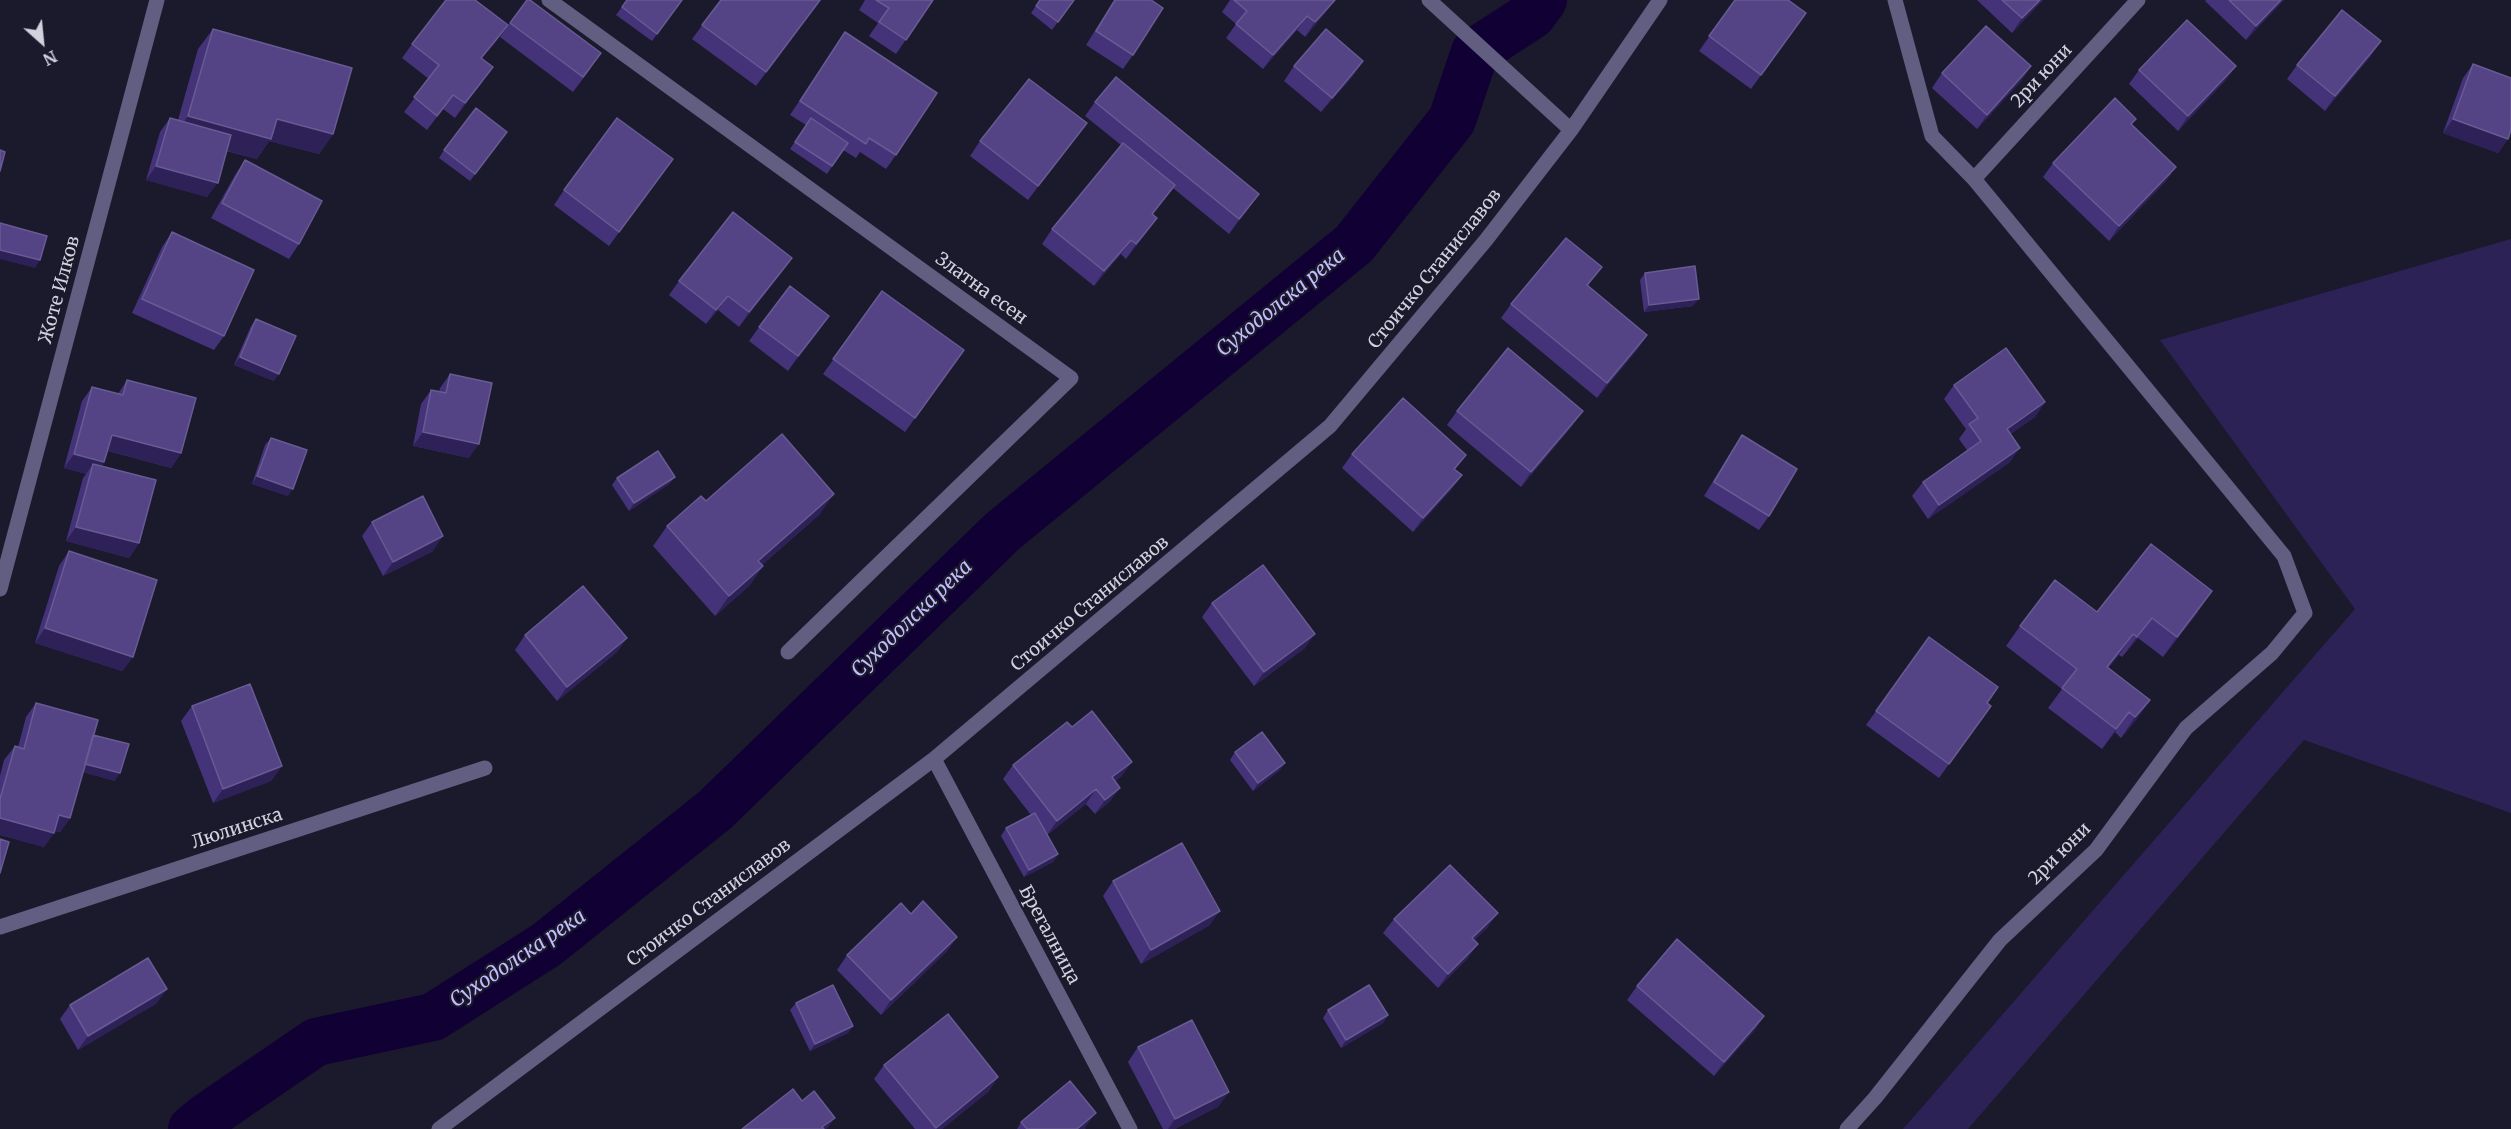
<!DOCTYPE html>
<meta charset="utf-8">
<style>
body{margin:0}
#map{position:relative;width:2511px;height:1129px;overflow:hidden;background:#1b192c;font-family:Merriweather,serif}
canvas{display:block}
.north{position:absolute;left:12px;top:12px;width:60px;height:60px;-webkit-text-stroke:4px #1b192c;paint-order:stroke;rotate:153deg;font-size:16px;font-weight:700;line-height:24px;text-align:center;color:#d2d1de}
.north::after{content:'';display:block;margin:auto;width:21px;height:27px;background:#d2d1de;clip-path:polygon(50% 0,100% 100%,50% 72%,0 100%)}
</style>
<div id="map">
<canvas width="2511" height="1129"></canvas>
<div class="north">N</div>
</div>
<script>
const g = document.querySelector('canvas').getContext('2d');
g.lineJoin = 'round';
function fillPath(path, color) {
  g.fillStyle = color;
  g.fill(path, 'evenodd');
}
function poly(rows) {
  const path = new Path2D();
  for (const r of rows) {
    path.moveTo(r[0], r[1]);
    for (let i = 2; i < r.length; i += 2) path.lineTo(r[i], r[i + 1]);
  }
  return path;
}
function stroke(path, color, width, dash) {
  g.strokeStyle = color;
  g.lineWidth = width;
  g.lineCap = dash ? 'butt' : 'round';
  g.setLineDash(dash || []);
  g.stroke(path);
}
function label(font, color, halo, rows, align = 'center') {
  g.font = font + ' Merriweather,serif';
  g.lineWidth = 4.5;
  g.setLineDash([]);
  g.textBaseline = 'middle';
  g.strokeStyle = halo;
  g.fillStyle = color;
  for (const [text, x, y, turn = 0] of rows) {
    g.save();
    g.translate(x, y);
    g.rotate((+turn || 0) * Math.PI / 180);
    g.textAlign = isNaN(turn) ? turn : align;
    if (halo) g.strokeText(text, 0, 0);
    g.fillText(text, 0, 0);
    g.restore();
  }
}
fillPath(poly([
 [2511,239,2511,813,2304,740,1968,1129,1903,1129,2355,609,2160,340]
]), '#2d2255');
stroke(poly([
 [192,1129,208,1116,316,1042,433,1017,546,945,715,810,1003,531,1354,244,1452,120,1475,52,1532,15,1543,0]
]), '#110034', 48);
stroke(poly([
 [549,0,1071,378,788,652],
 [1429,0,1571,130],
 [1974,179,2138,0],
 [0,589,157,0],
 [934,759,1130,1129],
 [0,927,485,768],
 [439,1129,934,759,1330,426,1486,240,1571,130,1660,0],
 [1847,1129,1875,1098,2000,940,2096,850,2186,728,2272,653,2305,613,2284,556,1974,179,1932,136,1895,0]
]), '#625e81', 15);
fillPath(poly([
 [627,0,682,0,652,41,616,15],
 [721,0,821,0,756,86,692,39],
 [865,0,933,0,896,54,869,36,878,23,859,10],
 [1040,0,1074,0,1052,30,1031,13],
 [1114,0,1151,0,1133,55,1123,69,1086,45],
 [1230,0,1335,0,1325,13,1305,37,1297,30,1263,69,1226,38,1236,24,1222,12],
 [1735,0,1806,13,1751,89,1699,51],
 [1977,0,2043,0,2012,33],
 [2206,0,2284,0,2246,40,2205,1],
 [510,23,591,68,573,92,500,37],
 [213,29,333,134,319,154,269,141,257,159,226,151,207,197,146,180,160,132,170,118,178,120,198,49],
 [845,32,896,155,886,169,860,152,856,158,843,150,827,174,790,149,806,125,790,115],
 [498,39,482,58,483,81,455,118,443,109,427,130,404,112,429,79,402,58,412,44],
 [2371,56,2325,111,2287,79,2297,65],
 [1363,61,1353,76,1321,112,1284,81,1294,66],
 [2473,64,2508,139,2498,153,2443,133,2463,78],
 [2031,66,2021,81,1977,129,1932,88,1942,73],
 [2236,66,2225,81,2178,131,2129,84,2139,70],
 [1095,102,1249,208,1229,234,1173,188,1153,214,1157,218,1147,232,1126,259,1121,254,1094,286,1042,244,1052,229,1121,145,1085,116],
 [2132,125,2176,167,2166,181,2109,241,2043,177,2053,163],
 [1077,137,1028,200,970,156,980,141],
 [502,139,470,181,439,158,444,150],
 [673,159,609,246,554,205,564,190],
 [245,160,299,244,289,259,211,218,235,175],
 [172,232,224,336,214,350,132,313,162,247],
 [782,272,739,327,718,310,706,324,669,295,679,281],
 [1645,273,1693,306,1644,312,1640,280],
 [1591,282,1588,286,1647,335,1637,350,1597,398,1501,318,1511,304],
 [882,291,964,350,905,432,823,374],
 [829,316,788,371,749,341,759,327],
 [256,319,274,381,234,365,251,326],
 [450,374,469,458,413,446,421,404,431,390,439,392,440,388],
 [127,380,181,453,171,468,108,451,102,466,139,543,129,558,66,541,83,478,86,474,64,468,82,401,92,387,118,394],
 [1954,385,2045,402,2035,417,2010,434,2010,462,1928,519,1912,496,1923,482,1967,450,1959,439,1966,429,1944,399],
 [1457,411,1573,425,1521,487,1447,425],
 [1742,435,1769,516,1759,530,1704,496,1732,450],
 [271,438,288,496,252,484,265,445],
 [1352,454,1455,470,1462,475,1451,490,1413,532,1342,468],
 [675,477,669,484,629,511,612,485,617,478],
 [706,501,820,514,762,565,763,566,749,586,715,616,653,546,667,526],
 [372,522,433,551,383,576,362,536],
 [69,551,133,657,122,671,35,643,59,566],
 [1212,603,1305,648,1254,686,1202,617],
 [2097,612,2198,612,2163,657,2138,638,2122,657,2119,655,2108,668,2150,700,2136,720,2121,738,2115,732,2102,749,2048,708,2062,689,2006,646,2020,626],
 [525,635,627,638,617,652,557,701,515,650],
 [1929,637,1987,703,1991,706,1939,778,1866,725],
 [36,703,94,735,115,781,83,772,70,818,60,832,55,831,44,847,0,835,0,776,4,760,15,746,18,747,26,717],
 [192,706,282,766,271,781,213,803,181,721],
 [1072,727,1122,776,1115,781,1120,788,1109,802,1095,814,1086,804,1047,835,1058,854,1053,862,1024,877,1001,836,1006,828,1031,815,1003,779,1013,765],
 [1235,752,1285,763,1280,770,1253,791,1230,760],
 [1113,881,1210,925,1141,964,1103,896],
 [911,914,957,937,947,951,881,1015,837,970,847,955],
 [1394,919,1488,927,1474,940,1468,958,1438,988,1383,933],
 [1637,986,1764,1016,1754,1031,1714,1076,1627,1000],
 [157,1003,78,1050,60,1019,70,1005],
 [796,1003,853,1026,848,1033,810,1051,790,1010],
 [1328,1010,1388,1015,1383,1023,1341,1048,1323,1018],
 [1138,1047,1219,1106,1175,1129,1163,1129,1128,1062],
 [884,1065,998,1077,988,1092,942,1129,915,1129,874,1079],
 [1021,1122,1086,1128,1084,1129,1017,1129]
]), '#45337a');
fillPath(poly([
 [820,0,821,0,756,86,766,72],
 [1335,0,1325,13,1305,37,1315,22],
 [2040,0,2043,0,2012,33,2022,18],
 [2281,0,2284,0,2246,40,2256,26],
 [1307,16,1297,30,1263,69,1273,55],
 [508,25,498,39,471,72,481,58],
 [2381,41,2371,56,2325,111,2335,96],
 [1363,61,1353,76,1321,112,1332,98],
 [2031,66,2021,81,1977,129,1987,115],
 [2236,66,2225,81,2178,131,2188,116],
 [493,67,483,81,455,118,465,103],
 [188,116,277,119,333,134,319,154,269,141,257,159,174,136],
 [2453,119,2508,139,2498,153,2443,133],
 [1087,123,1077,137,1028,200,1038,186],
 [156,166,218,183,207,197,146,180],
 [2176,167,2166,181,2109,241,2119,226],
 [1175,185,1165,199,1142,228,1152,214],
 [1259,194,1249,208,1229,234,1239,219],
 [1157,218,1147,232,1126,259,1136,244],
 [1131,240,1121,254,1094,286,1104,271],
 [0,250,40,260,35,268,0,259],
 [792,258,782,272,739,327,749,312],
 [1602,267,1591,282,1577,300,1587,285],
 [728,296,718,310,706,324,716,310],
 [1699,299,1693,306,1644,312,1649,305],
 [829,316,819,331,788,371,798,356],
 [1647,335,1637,350,1597,398,1607,383],
 [240,357,279,374,274,381,234,365],
 [2045,402,2035,417,1997,444,2007,429],
 [1583,411,1573,425,1521,487,1531,472],
 [423,432,479,444,469,458,413,446],
 [112,435,181,453,171,468,102,449],
 [2020,448,2010,462,1928,519,1939,505],
 [74,454,104,462,94,477,93,464,86,474,64,468],
 [1466,455,1456,469,1444,483,1454,469],
 [1462,475,1451,490,1413,532,1423,518],
 [257,476,293,489,288,496,252,484],
 [675,477,669,484,629,511,634,503],
 [834,494,820,514,744,581,758,561],
 [76,527,139,543,129,558,66,541],
 [443,536,433,551,383,576,393,562],
 [763,566,749,586,715,616,729,596],
 [2212,591,2198,612,2163,657,2177,637],
 [2152,618,2138,638,2122,657,2137,637],
 [45,628,133,657,122,671,35,643],
 [1315,634,1305,648,1254,686,1264,672],
 [2133,634,2119,655,2093,688,2107,667],
 [627,638,617,652,557,701,567,687],
 [2150,700,2136,720,2121,738,2135,717],
 [2129,712,2115,732,2102,749,2116,729],
 [1132,762,1122,776,1102,792,1112,777],
 [83,763,120,773,115,781,77,770],
 [1285,763,1280,770,1253,791,1258,783],
 [282,766,271,781,213,803,223,789],
 [1120,788,1109,802,1095,814,1105,800],
 [1096,789,1086,804,1047,835,1057,821],
 [59,815,70,818,60,832,49,829],
 [0,818,54,833,44,847,0,835],
 [1058,854,1053,862,1024,877,1029,870],
 [1220,911,1210,925,1141,964,1151,950],
 [1498,913,1488,927,1462,953,1472,938],
 [957,937,947,951,881,1015,891,1000],
 [1478,944,1468,958,1438,988,1448,974],
 [167,989,157,1003,78,1050,88,1036],
 [1388,1015,1383,1023,1341,1048,1346,1040],
 [1764,1016,1754,1031,1714,1076,1724,1062],
 [853,1026,848,1033,810,1051,815,1044],
 [998,1077,988,1092,942,1129,935,1129],
 [1229,1092,1219,1106,1175,1129,1168,1129,1175,1119],
 [1096,1113,1084,1129,1077,1129],
 [835,1118,827,1129,820,1129,822,1127]
]), '#2e2157');
const building = poly([
 [446,0,475,0,508,25,481,58,493,67,465,103,453,95,437,116,414,97,439,65,412,44,446,0],
 [527,0,530,0,601,53,583,77,510,23,527,0],
 [627,0,682,0,657,34,622,7,627,0],
 [721,0,820,0,766,72,702,25,721,0],
 [876,0,933,0,906,40,879,22,889,8,876,0],
 [1040,0,1074,0,1058,22,1036,6,1040,0],
 [1115,0,1151,0,1163,8,1133,55,1096,31,1115,0],
 [1234,0,1335,0,1315,22,1307,16,1273,55,1236,24,1247,11,1234,0],
 [1735,0,1788,0,1806,13,1761,75,1709,36,1735,0],
 [2002,0,2040,0,2022,18,2002,0],
 [2229,0,2281,0,2256,26,2229,0],
 [2342,10,2381,41,2335,96,2297,65,2342,10],
 [2187,20,2236,66,2188,116,2139,70,2187,20],
 [1986,26,2031,66,1987,115,1942,73,1986,26],
 [213,29,352,68,333,134,277,119,271,139,188,116,213,29],
 [1326,29,1363,61,1332,98,1294,66,1326,29],
 [845,32,937,93,896,155,869,138,866,144,800,101,845,32],
 [2473,64,2511,78,2511,130,2508,139,2453,119,2473,64],
 [1116,77,1259,194,1239,219,1095,102,1116,77],
 [1029,79,1087,123,1038,186,980,141,1029,79],
 [2115,98,2136,119,2131,124,2176,167,2119,226,2053,163,2115,98],
 [476,108,507,132,475,174,444,150,476,108],
 [170,118,231,135,218,183,156,166,170,118],
 [617,118,673,159,619,232,564,190,617,118],
 [811,118,848,143,832,166,795,142,811,118],
 [1123,143,1175,185,1152,214,1157,218,1136,244,1131,240,1104,271,1052,229,1123,143],
 [0,150,5,152,0,171,0,150],
 [245,160,322,201,299,244,222,203,245,160],
 [733,212,792,258,749,312,728,296,716,310,679,281,733,212],
 [0,223,47,236,40,260,0,250,0,223],
 [172,232,254,270,224,336,142,299,172,232],
 [1566,238,1602,267,1587,285,1647,335,1607,383,1511,304,1566,238],
 [1695,266,1699,299,1649,305,1645,273,1695,266],
 [790,286,829,316,798,356,759,327,790,286],
 [882,291,964,350,915,418,833,359,882,291],
 [256,319,296,336,279,374,240,357,256,319],
 [1508,348,1583,411,1531,472,1457,411,1508,348],
 [2006,348,2045,402,2007,429,2020,448,1939,505,1923,482,1981,441,1969,424,1978,418,1954,385,2006,348],
 [450,374,492,383,479,444,423,432,431,390,446,393,450,374],
 [127,380,196,398,181,453,112,435,104,462,74,454,92,387,123,395,127,380],
 [1403,398,1466,455,1454,469,1462,475,1423,518,1352,454,1403,398],
 [782,434,834,494,758,561,763,566,729,596,667,526,701,496,706,501,782,434],
 [1742,435,1797,469,1769,516,1714,482,1742,435],
 [271,438,307,450,293,489,257,476,271,438],
 [658,451,675,477,634,503,617,478,658,451],
 [93,464,156,480,139,543,76,527,93,464],
 [423,496,443,536,393,562,372,522,423,496],
 [2151,544,2212,591,2177,637,2152,618,2137,637,2133,634,2107,667,2150,700,2135,717,2129,712,2116,729,2062,688,2077,669,2020,626,2055,580,2097,612,2151,544],
 [69,551,157,580,133,657,45,628,69,551],
 [1263,565,1315,634,1264,672,1212,603,1263,565],
 [583,586,627,638,567,687,525,635,583,586],
 [1929,637,1998,687,1987,703,1991,706,1949,764,1876,711,1929,637],
 [250,684,282,766,223,789,192,706,250,684],
 [36,703,98,720,70,818,59,815,54,833,0,818,0,799,15,746,24,749,36,703],
 [1092,711,1132,762,1112,777,1120,788,1105,800,1096,789,1057,821,1013,765,1067,722,1072,727,1092,711],
 [1262,732,1285,763,1258,783,1235,752,1262,732],
 [93,735,129,744,120,773,85,764,93,735],
 [1035,813,1058,854,1029,870,1006,828,1035,813],
 [0,839,9,842,0,873,0,839],
 [1182,843,1220,911,1151,950,1113,881,1182,843],
 [1450,865,1498,913,1472,938,1478,944,1448,974,1394,919,1450,865],
 [923,901,957,937,891,1000,847,955,901,903,911,914,923,901],
 [1677,939,1764,1016,1724,1062,1637,986,1677,939],
 [148,958,167,989,88,1036,70,1005,148,958],
 [833,985,853,1026,815,1044,796,1003,833,985],
 [1369,985,1388,1015,1346,1040,1328,1010,1369,985],
 [948,1014,998,1077,936,1128,884,1065,948,1014],
 [1192,1020,1229,1092,1175,1119,1138,1047,1192,1020],
 [1070,1081,1096,1113,1077,1129,1027,1129,1021,1122,1070,1081],
 [793,1089,802,1101,814,1091,835,1118,822,1127,824,1129,742,1129,793,1089]
]);
fillPath(building, '#544485');
stroke(building, '#685a93', 1.5);
label('18px', '#d2d1de', '#1b192c', [
 ["2ри юни",2042,76,-47],
 ["Стоичко Станиславов",1435,269,-51],
 ["Златна есен",981,289,36],
 ["Жоте Илков",60,290,-75],
 ["Стоичко Станиславов",1090,604,-40],
 ["Люлинска",237,829,-18],
 ["2ри юни",2060,854,-45],
 ["Стоичко Станиславов",709,903,-37],
 ["Брегалница",1049,935,62]
]);
label('italic 20px', '#c3bcfe', '#1b192c', [
 ["Суходолска река",1281,303,-39],
 ["Суходолска река",912,619,-44],
 ["Суходолска река",518,959,-34]
]);
</script>
